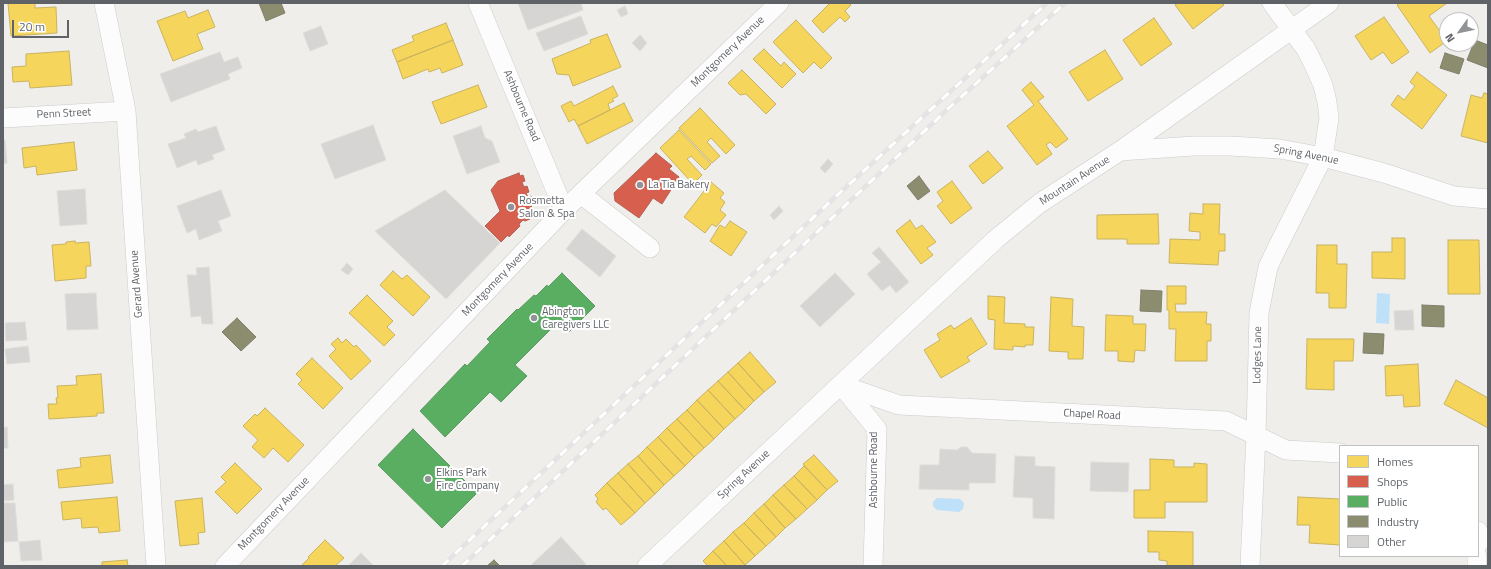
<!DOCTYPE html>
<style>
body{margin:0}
#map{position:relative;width:1491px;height:569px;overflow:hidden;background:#efeeea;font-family:"Titillium Web",sans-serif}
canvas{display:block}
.frame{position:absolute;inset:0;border:4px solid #5f6368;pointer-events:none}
.legend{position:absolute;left:1339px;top:445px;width:140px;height:112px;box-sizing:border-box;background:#fff;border:1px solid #bfc1c3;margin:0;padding:5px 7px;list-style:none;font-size:12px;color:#5f6368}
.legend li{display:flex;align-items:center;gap:8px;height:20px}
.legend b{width:20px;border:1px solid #bfc1c3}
.north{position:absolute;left:1439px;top:12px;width:40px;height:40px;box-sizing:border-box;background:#fff;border:1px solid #bfc1c3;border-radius:50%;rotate:237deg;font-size:11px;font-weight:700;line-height:16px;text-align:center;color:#5f6368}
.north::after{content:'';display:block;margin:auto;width:14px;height:18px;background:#919496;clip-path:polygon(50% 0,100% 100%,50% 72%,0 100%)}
.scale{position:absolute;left:12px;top:20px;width:57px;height:18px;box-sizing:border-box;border:2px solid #5f6368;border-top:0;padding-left:5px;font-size:12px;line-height:14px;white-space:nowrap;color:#5f6368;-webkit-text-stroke:3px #fff;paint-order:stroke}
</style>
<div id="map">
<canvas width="1491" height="569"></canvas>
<div class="frame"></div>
<ul class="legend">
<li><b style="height:11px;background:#f6d55c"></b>Homes</li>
<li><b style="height:11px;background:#d6604d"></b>Shops</li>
<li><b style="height:11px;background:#5aae61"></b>Public</li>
<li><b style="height:11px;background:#8c8c6e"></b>Industry</li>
<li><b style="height:11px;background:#d6d5d3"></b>Other</li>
</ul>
<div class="north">N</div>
<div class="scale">20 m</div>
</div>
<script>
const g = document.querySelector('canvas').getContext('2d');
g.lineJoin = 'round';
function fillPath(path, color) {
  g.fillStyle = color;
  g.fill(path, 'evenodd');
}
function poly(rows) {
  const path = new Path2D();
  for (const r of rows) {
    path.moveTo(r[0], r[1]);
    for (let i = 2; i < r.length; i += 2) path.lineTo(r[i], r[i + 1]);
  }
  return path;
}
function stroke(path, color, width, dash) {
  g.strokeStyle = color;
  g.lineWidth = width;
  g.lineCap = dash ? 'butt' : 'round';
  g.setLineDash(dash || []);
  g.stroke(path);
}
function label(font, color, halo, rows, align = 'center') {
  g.font = font + ' "Titillium Web",sans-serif';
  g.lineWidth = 4;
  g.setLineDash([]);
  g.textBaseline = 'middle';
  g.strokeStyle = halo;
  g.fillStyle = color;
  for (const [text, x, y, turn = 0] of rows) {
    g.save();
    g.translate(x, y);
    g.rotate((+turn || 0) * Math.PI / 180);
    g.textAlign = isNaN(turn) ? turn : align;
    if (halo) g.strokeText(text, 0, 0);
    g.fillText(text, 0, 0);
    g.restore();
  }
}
fillPath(poly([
 [1377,293,1390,294,1389,324,1376,323],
 [937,498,960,499,964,503,963,509,959,512,937,510,933,506,933,502]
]), '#bfe0f9');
const homes = poly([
 [8,3,35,3,35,8,56,7,57,33,11,36,8,3],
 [830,3,849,3,851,5,845,11,850,17,845,22,840,17,823,33,812,21,830,3],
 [1178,3,1222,3,1224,5,1193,29,1175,5,1178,3],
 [1400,3,1447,3,1429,16,1447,41,1430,53,1397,5,1400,3],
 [208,10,215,27,197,34,203,49,173,61,157,21,185,11,188,18,208,10],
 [1384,17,1409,52,1392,64,1383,52,1371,60,1355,36,1384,17],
 [1154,18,1172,44,1141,66,1123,40,1154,18],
 [796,20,832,58,821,69,814,62,803,73,773,42,796,20],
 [446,23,453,40,397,62,392,50,414,41,412,36,446,23],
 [607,34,621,67,573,86,569,75,557,74,552,59,591,43,590,40,607,34],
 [453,40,463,65,442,73,440,68,429,72,428,69,403,79,397,62,453,40],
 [764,49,781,66,784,62,796,74,782,88,753,59,764,49],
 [1105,50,1123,79,1088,101,1069,72,1105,50],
 [69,51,72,85,30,88,29,81,13,82,12,67,26,66,26,54,69,51],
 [742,70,776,104,766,114,746,94,740,95,728,83,742,70],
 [1417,72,1447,95,1422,129,1391,105,1398,95,1404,100,1415,86,1410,82,1417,72],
 [1031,82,1044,97,1038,101,1068,139,1056,148,1050,142,1046,145,1052,154,1037,165,1007,126,1034,105,1022,90,1031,82],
 [478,85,487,107,441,124,432,102,478,85],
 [613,86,618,96,612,99,614,101,608,104,610,110,578,126,574,119,569,122,561,106,571,101,574,106,613,86],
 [1484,93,1488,94,1488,143,1461,136,1471,95,1482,98,1484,93],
 [624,103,633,121,587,144,578,126,624,103],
 [700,108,735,145,726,154,711,138,707,142,720,156,712,163,679,128,700,108],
 [679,130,711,164,705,170,691,156,687,159,702,175,693,184,660,148,679,130],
 [74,142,77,170,37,175,36,166,24,168,22,148,74,142],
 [988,151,1003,168,983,184,969,166,988,151],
 [952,181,972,208,951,224,937,206,943,201,937,192,952,181],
 [711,182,724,193,720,198,725,202,720,210,726,215,716,227,712,224,705,233,684,217,711,182],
 [1203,204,1220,204,1219,234,1225,234,1225,251,1219,251,1218,265,1169,263,1170,239,1200,240,1200,232,1189,231,1190,213,1203,214,1203,204],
 [1158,214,1159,244,1127,244,1127,239,1097,239,1097,215,1158,214],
 [910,220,916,229,922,225,936,242,927,248,933,255,921,264,896,231,910,220],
 [730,221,747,232,731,256,710,241,720,225,725,228,730,221],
 [1392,238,1405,238,1405,279,1372,278,1372,252,1392,252,1392,238],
 [1448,240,1479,240,1480,294,1448,294,1448,240],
 [75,241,75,243,89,242,91,266,86,266,86,278,55,281,52,245,66,244,66,242,75,241],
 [1317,245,1337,245,1337,264,1347,264,1346,308,1329,308,1329,293,1316,293,1317,245],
 [393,271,402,279,407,275,430,297,413,316,380,285,393,271],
 [1167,286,1186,286,1186,304,1175,304,1176,312,1207,312,1206,324,1211,324,1211,341,1207,341,1207,361,1175,361,1176,329,1169,329,1169,310,1167,310,1167,286],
 [367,295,393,321,387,327,395,335,384,346,349,313,367,295],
 [988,296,1005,297,1004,323,1025,324,1025,327,1034,327,1033,345,1025,345,1025,347,1013,346,1013,350,994,349,995,320,988,319,988,296],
 [1051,297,1073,299,1072,326,1084,327,1083,359,1068,359,1068,352,1049,351,1051,297],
 [1106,315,1133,316,1133,324,1146,324,1145,351,1135,350,1134,362,1118,361,1118,351,1105,351,1106,315],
 [971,318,987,344,967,357,970,361,941,378,924,350,940,340,937,334,951,325,954,329,971,318],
 [338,338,342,343,346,339,354,347,356,345,371,361,351,380,329,356,336,349,331,344,338,338],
 [1307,339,1354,339,1353,361,1334,361,1334,390,1306,389,1307,339],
 [750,352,776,382,764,392,738,363,750,352],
 [312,358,343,388,323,409,298,384,302,380,296,374,312,358],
 [738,363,764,392,754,401,728,372,738,363],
 [1418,364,1420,406,1404,407,1403,395,1386,396,1385,366,1418,364],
 [728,372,754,401,745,410,718,381,728,372],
 [101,374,104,413,97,413,97,416,49,419,48,404,57,404,56,398,58,398,57,386,77,385,76,376,101,374],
 [1456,380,1488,398,1488,428,1444,404,1456,380],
 [718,381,745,410,735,419,708,390,718,381],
 [708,390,735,419,724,429,697,400,708,390],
 [697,400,724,429,714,439,687,410,697,400],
 [265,408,304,445,288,462,273,448,264,458,252,447,258,440,243,426,255,414,257,416,265,408],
 [687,410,714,439,704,448,677,419,687,410],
 [677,419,704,448,694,457,667,428,677,419],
 [667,428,694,457,685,466,658,437,667,428],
 [658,437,685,466,674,476,647,447,658,437],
 [647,447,674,476,664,485,638,456,647,447],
 [110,455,113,483,59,488,57,470,81,467,80,458,110,455],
 [814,455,838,481,827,490,803,464,814,455],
 [638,456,664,485,655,494,628,464,638,456],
 [1150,459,1174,460,1174,467,1194,467,1194,463,1207,464,1207,502,1165,502,1165,518,1134,518,1134,490,1150,490,1150,459],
 [235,463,262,489,237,514,215,492,226,482,221,477,235,463],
 [628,464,655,494,645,503,618,473,628,464],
 [804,466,827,490,817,500,794,476,804,466],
 [618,473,645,503,635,513,607,483,618,473],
 [794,476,817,500,807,509,784,485,794,476],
 [607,483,635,513,621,525,606,508,603,510,596,502,598,499,595,495,607,483],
 [784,485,807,509,796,519,773,495,784,485],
 [773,495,796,519,785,528,764,504,773,495],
 [117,497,120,531,99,533,98,527,82,528,81,518,63,520,61,502,117,497],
 [1298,497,1340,499,1340,545,1309,543,1310,525,1297,525,1298,497],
 [202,498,205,532,198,533,199,544,180,546,175,501,202,498],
 [764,504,785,528,776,537,754,513,764,504],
 [754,513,776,537,766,546,744,523,754,513],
 [744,523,766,546,755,556,733,532,744,523],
 [1148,531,1193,532,1193,566,1167,566,1167,561,1159,560,1159,552,1148,552,1148,531],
 [733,532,755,556,745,565,724,541,733,532],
 [325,540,344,558,335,566,301,566,309,558,308,557,325,540],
 [724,541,745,565,744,566,727,566,713,551,724,541],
 [713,551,727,566,708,566,703,561,713,551],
 [127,560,128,566,102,566,102,562,127,560]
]);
fillPath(homes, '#f6d55c');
stroke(homes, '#c9b360', 1);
const shops = poly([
 [656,153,672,166,669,169,679,177,662,204,653,198,639,218,615,201,614,193,656,153],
 [519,173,520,176,523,175,525,181,522,182,524,187,527,186,529,192,526,193,528,197,531,196,533,202,530,203,533,210,530,213,530,219,525,221,523,220,519,224,520,226,509,237,508,235,501,242,485,226,500,211,491,190,498,181,519,173]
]);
fillPath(shops, '#d6604d');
stroke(shops, '#b26155', 1);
const public = poly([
 [562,273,595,306,569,332,558,322,515,365,527,376,501,402,490,392,445,437,420,411,465,364,467,366,490,342,487,339,517,309,518,310,534,295,536,296,547,285,548,287,562,273],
 [413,429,477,493,442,528,378,465,413,429]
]);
fillPath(public, '#5aae61');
stroke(public, '#5c9863', 1);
const industry = poly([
 [259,3,281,3,285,13,266,21,259,3],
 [1475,40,1488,45,1488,68,1467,60,1475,40],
 [1445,53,1464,59,1459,74,1440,68,1445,53],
 [919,176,930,191,918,200,907,186,919,176],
 [1141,290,1162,291,1161,312,1140,311,1141,290],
 [1422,305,1444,306,1444,327,1422,326,1422,305],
 [237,318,256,337,241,351,222,332,237,318],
 [1364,333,1384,334,1383,354,1363,353,1364,333],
 [494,560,500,566,487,566,494,560]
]);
fillPath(industry, '#8c8c6e');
stroke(industry, '#7e806c', 1);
const building = poly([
 [518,3,581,3,583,10,528,30,518,3],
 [625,6,628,14,621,17,617,10,625,6],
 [581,16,588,34,544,51,536,33,581,16],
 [321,26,328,44,310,51,303,33,321,26],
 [640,35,647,43,640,51,632,43,640,35],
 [220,52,224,62,238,57,242,68,228,74,230,79,171,102,160,74,220,52],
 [373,125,386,160,335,179,321,144,373,125],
 [216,126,225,150,212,155,214,159,198,165,196,160,177,168,168,144,186,138,184,134,196,129,198,132,216,126],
 [481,126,485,138,492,141,500,162,467,174,453,136,481,126],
 [3,140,5,140,7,163,3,164,3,140],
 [828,159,833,164,825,173,820,168,828,159],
 [85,189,87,224,60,226,57,191,85,189],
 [221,190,231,216,218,221,222,231,199,240,196,229,187,233,177,206,221,190],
 [445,190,500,243,446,299,375,231,445,190],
 [779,206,783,211,774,220,770,215,779,206],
 [582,229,616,256,600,277,566,249,582,229],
 [879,247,909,282,896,293,890,285,882,291,867,274,881,262,872,253,879,247],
 [347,263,353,269,348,275,341,270,347,263],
 [209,267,213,324,202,324,201,316,191,317,187,275,197,275,196,268,209,267],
 [835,273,855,294,820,327,800,306,835,273],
 [96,293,98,329,67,330,65,294,96,293],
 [1413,310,1414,330,1395,330,1394,311,1413,310],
 [25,322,27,340,6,341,5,323,25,322],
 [28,346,30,362,7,364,5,349,28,346],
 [7,427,8,448,3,448,3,428,7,427],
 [961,447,967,447,972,453,996,454,995,483,969,483,969,490,919,489,920,465,939,465,940,449,957,450,961,447],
 [1015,456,1035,457,1035,466,1055,467,1054,519,1033,518,1033,498,1013,497,1015,456],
 [1091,462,1129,463,1128,492,1090,491,1091,462],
 [13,484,14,500,3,501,3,485,13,484],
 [3,503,15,503,18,541,3,542,3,503],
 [561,537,586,564,584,566,530,566,561,537],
 [40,540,42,560,21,561,19,542,40,540],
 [361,553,374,566,348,566,361,553]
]);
fillPath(building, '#d6d5d3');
stroke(building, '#deddd9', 1);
const minor = poly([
 [104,3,126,111,156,566],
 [478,3,564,210],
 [3,118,126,111],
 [1120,151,1194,146,1230,146,1280,149,1323,157,1384,173,1454,196,1488,199],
 [581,194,650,248],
 [841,385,899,405,1226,421,1286,450,1340,453],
 [841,385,877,429,873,566],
 [1478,531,1478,544],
 [225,566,564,210,779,3],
 [647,566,996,239,1040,203,1120,151,1329,3],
 [1250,566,1256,435,1259,313,1268,267,1278,246,1323,157,1329,118,1327,102,1323,85,1314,65,1306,49,1272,3],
 [1477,566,1477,556]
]);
stroke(minor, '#cbcccc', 20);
stroke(minor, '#fdfcfc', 19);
const rail = poly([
 [442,566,832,200,1047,3],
 [462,566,950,107,1065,3]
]);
stroke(rail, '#e4e4e4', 4.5);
stroke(rail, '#fff', 3, [9]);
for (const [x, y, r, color] of [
 [640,185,4,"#919496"],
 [511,207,4,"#919496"],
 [534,318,4,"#919496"],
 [428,479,4,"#919496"]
]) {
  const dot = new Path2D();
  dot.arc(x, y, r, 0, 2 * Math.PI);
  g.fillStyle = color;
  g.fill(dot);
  stroke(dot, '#fff', 1.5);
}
label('11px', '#5f6368', '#fff', [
 ["Montgomery Avenue",728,52,-44],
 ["Ashbourne Road",521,106,67],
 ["Penn Street",64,114,-3],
 ["Spring Avenue",1306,155,11],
 ["Mountain Avenue",1075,181,-33],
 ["Montgomery Avenue",498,280,-46],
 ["Gerard Avenue",137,284,-94],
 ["Lodges Lane",1258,355,-89],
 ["Chapel Road",1092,415,3],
 ["Ashbourne Road",874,470,-90],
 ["Spring Avenue",744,475,-43],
 ["Montgomery Avenue",274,514,-46]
]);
label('11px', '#5f6368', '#fff', [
 ["La Tia Bakery",648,185],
 ["Rosmetta",519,201],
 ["Salon & Spa",519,214],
 ["Abington",542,312],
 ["Caregivers LLC",542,325],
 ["Elkins Park",436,473],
 ["Fire Company",436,486]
], 'left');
</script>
